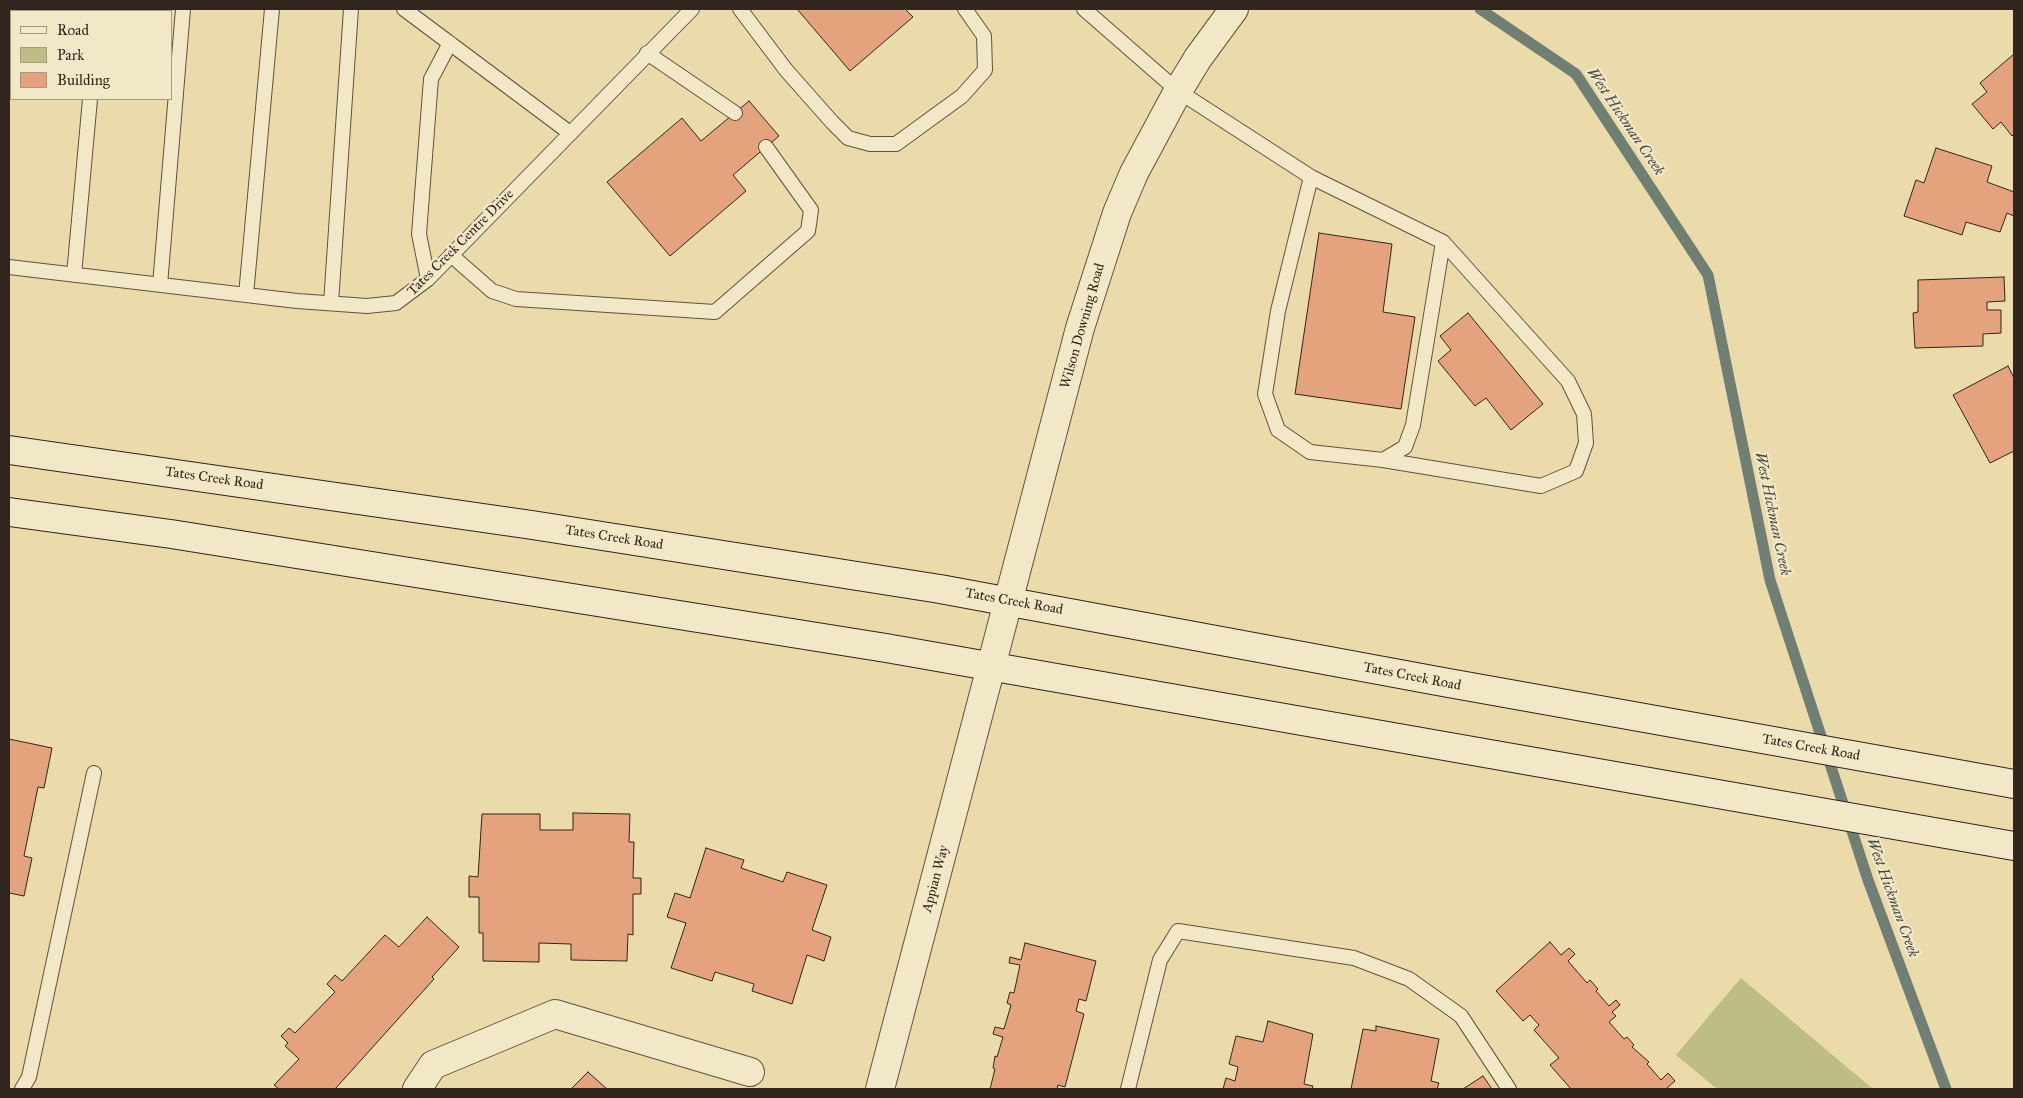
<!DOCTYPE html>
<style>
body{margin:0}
#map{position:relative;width:2023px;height:1098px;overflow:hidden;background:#ebdbaa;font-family:"IM FELL Great Primer",serif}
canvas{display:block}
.frame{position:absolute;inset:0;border:10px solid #31251e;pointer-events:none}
.legend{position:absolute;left:10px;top:10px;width:162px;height:90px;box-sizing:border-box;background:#f2e8c8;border:1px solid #a59a84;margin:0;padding:6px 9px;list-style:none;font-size:15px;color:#31251e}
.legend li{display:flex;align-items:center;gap:10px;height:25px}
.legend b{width:25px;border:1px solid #a59a84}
</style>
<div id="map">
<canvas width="2023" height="1098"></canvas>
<div class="frame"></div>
<ul class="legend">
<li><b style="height:6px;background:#f2e8c8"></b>Road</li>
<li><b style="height:14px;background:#bebe84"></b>Park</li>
<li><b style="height:14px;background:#e4a37d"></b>Building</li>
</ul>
</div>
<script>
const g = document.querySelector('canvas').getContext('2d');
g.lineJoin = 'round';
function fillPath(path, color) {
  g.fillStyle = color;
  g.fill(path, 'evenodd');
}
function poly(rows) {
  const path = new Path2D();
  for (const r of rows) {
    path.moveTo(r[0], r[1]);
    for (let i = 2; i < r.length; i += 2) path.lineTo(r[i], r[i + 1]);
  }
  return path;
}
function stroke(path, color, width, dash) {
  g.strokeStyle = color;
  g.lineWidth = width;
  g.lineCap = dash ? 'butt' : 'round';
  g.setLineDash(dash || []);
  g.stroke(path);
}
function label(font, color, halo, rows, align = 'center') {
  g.font = font + ' "IM FELL Great Primer",serif';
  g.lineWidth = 4.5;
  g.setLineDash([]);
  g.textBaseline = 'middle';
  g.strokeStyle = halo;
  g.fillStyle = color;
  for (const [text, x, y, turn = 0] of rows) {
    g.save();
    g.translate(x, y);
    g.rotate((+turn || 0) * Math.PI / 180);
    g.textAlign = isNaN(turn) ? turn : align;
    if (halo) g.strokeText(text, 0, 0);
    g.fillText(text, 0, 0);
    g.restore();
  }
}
fillPath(poly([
 [1741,978,1873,1089,1717,1089,1676,1055]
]), '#bebe84');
stroke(poly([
 [1480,9,1576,74,1708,275,1770,580,1868,880,1946,1089]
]), '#6f7f73', 11);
const building = poly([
 [797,9,905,9,913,17,850,71,797,9],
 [2014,54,2014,134,2012,136,2001,122,1993,129,1972,104,1987,92,1980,83,2014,54],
 [749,101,779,136,733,175,746,191,670,256,607,182,682,118,701,141,749,101],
 [1936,148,1992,166,1987,182,2014,192,2014,216,2007,213,2000,232,1966,222,1962,235,1904,216,1916,180,1924,183,1936,148],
 [1319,233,1392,244,1383,312,1415,317,1401,409,1295,394,1319,233],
 [2004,277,2005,301,1987,302,1987,310,2001,310,2001,333,1983,334,1983,346,1915,348,1913,313,1918,312,1918,280,2004,277],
 [1468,313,1543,404,1511,430,1486,398,1475,406,1438,361,1451,350,1440,336,1468,313],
 [2008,366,2014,378,2014,451,1990,463,1953,395,2008,366],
 [9,739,52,748,44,788,38,787,24,856,32,858,24,896,9,893,9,739],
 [573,813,630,814,629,842,634,842,633,878,641,878,641,894,633,894,633,935,628,934,627,961,571,960,571,944,539,943,539,962,483,961,483,933,479,933,479,897,469,897,469,876,478,877,482,814,540,814,540,830,573,830,573,813],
 [706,848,744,860,741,868,783,882,787,872,827,885,812,930,831,937,824,961,807,955,792,1004,752,991,754,984,715,972,712,981,671,968,686,923,667,917,675,893,690,898,706,848],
 [427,917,459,947,432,977,434,979,335,1089,279,1089,274,1085,299,1059,285,1046,288,1043,281,1036,289,1028,295,1033,335,992,327,984,335,975,342,981,385,935,399,947,427,917],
 [1550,942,1561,955,1569,948,1575,954,1568,961,1587,983,1590,980,1598,989,1596,991,1609,1006,1616,1000,1620,1005,1612,1012,1616,1016,1609,1022,1624,1039,1627,1037,1634,1045,1632,1047,1649,1062,1647,1064,1661,1080,1668,1073,1675,1081,1667,1088,1668,1089,1571,1089,1550,1065,1559,1058,1534,1030,1539,1025,1530,1015,1523,1021,1496,991,1550,942],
 [1025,943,1096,961,1086,1001,1079,999,1076,1011,1084,1014,1065,1087,1058,1085,1057,1089,990,1089,995,1069,993,1068,995,1056,997,1057,1003,1037,993,1034,995,1027,1004,1029,1011,1005,1007,1003,1010,992,1014,993,1020,965,1009,963,1010,957,1021,960,1025,943],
 [1268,1021,1313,1034,1304,1084,1313,1086,1312,1089,1223,1089,1226,1078,1235,1081,1238,1067,1229,1064,1236,1036,1263,1042,1268,1021],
 [1376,1026,1439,1039,1431,1081,1439,1083,1437,1089,1351,1089,1363,1029,1376,1031,1376,1026],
 [588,1072,607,1089,571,1089,588,1072],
 [1483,1076,1492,1089,1463,1089,1483,1076]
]);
fillPath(building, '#e4a37d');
stroke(building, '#31251e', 1);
const service = poly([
 [404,9,570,133],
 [740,9,786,70,832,122,848,138,870,144,896,144,962,96,985,70,984,36,965,9],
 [1084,9,1178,91,1311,177,1278,311,1265,394,1278,430,1310,452,1383,460,1405,447,1413,425,1443,242],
 [99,11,99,9],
 [9,37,11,9],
 [647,53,735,113],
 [1311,177,1443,242,1568,381,1584,414,1586,443,1576,471,1541,486,1383,460],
 [451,255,492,291,516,299,715,312,808,231,811,210,766,147],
 [9,267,297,301,367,306,396,303,428,279,692,9],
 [74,275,90,99],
 [428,279,419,234,431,79,450,43],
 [160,285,183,9],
 [246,295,272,9],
 [331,303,351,9],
 [22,1089,29,1077,94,773],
 [1128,1089,1160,960,1178,931,1354,958,1409,979,1461,1016,1509,1089]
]);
const minor = poly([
 [417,1089,433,1065,555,1014,750,1072]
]);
const tertiary = poly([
 [880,1089,1080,328,1117,213,1134,173,1178,91,1198,58,1234,9]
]);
const secondary = poly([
 [9,450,532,525,940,589,1443,682,2014,784],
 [9,512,171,534,886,648,2014,846]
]);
stroke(service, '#605241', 16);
stroke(minor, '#605241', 30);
stroke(tertiary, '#605241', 30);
stroke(secondary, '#31251e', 30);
stroke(service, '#f2e8c8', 14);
stroke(minor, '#f2e8c8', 28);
stroke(tertiary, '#f2e8c8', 28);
stroke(secondary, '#f2e8c8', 28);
label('14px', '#31251e', '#f2e8c8', [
 ["Tates Creek Centre Drive",461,243,-45],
 ["Wilson Downing Road",1083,326,-74],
 ["Tates Creek Road",214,479,8],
 ["Tates Creek Road",614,538,9],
 ["Tates Creek Road",1014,602,10],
 ["Tates Creek Road",1412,677,11],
 ["Tates Creek Road",1811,748,10],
 ["Appian Way",936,879,-75]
]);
label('italic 15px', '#4b4a42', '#f2e8c8', [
 ["West Hickman Creek",1625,122,56],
 ["West Hickman Creek",1772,514,78],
 ["West Hickman Creek",1892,898,70]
]);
</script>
